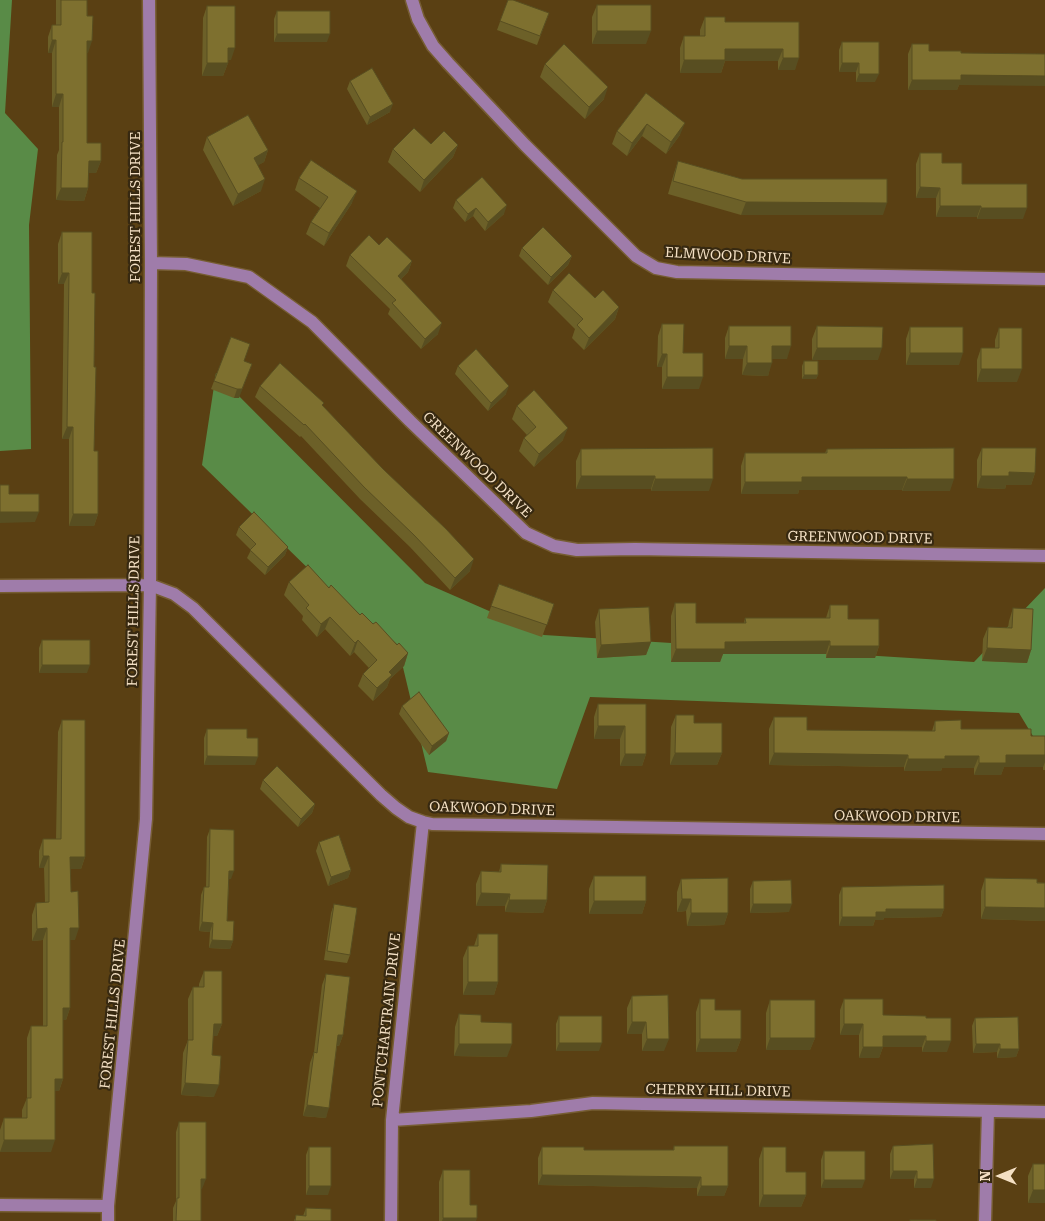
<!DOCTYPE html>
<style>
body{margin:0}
#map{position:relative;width:1045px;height:1221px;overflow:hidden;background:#5a4013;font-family:"Roboto Serif",serif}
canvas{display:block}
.north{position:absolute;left:975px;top:1151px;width:50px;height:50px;-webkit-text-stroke:4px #372911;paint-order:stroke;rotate:270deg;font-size:14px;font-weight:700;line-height:20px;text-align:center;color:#f4e0c4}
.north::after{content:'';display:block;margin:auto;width:18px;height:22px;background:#f4e0c4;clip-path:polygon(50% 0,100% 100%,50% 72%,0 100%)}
</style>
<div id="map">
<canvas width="1045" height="1221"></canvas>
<div class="north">N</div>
</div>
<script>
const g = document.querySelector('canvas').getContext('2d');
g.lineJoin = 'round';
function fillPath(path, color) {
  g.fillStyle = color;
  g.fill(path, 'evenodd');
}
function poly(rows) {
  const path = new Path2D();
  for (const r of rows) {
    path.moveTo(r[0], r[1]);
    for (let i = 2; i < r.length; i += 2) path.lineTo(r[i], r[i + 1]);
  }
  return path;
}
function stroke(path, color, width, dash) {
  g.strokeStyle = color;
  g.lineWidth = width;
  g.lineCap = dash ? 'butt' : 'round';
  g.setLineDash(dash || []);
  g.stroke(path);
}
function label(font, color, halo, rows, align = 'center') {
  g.font = font + ' "Roboto Serif",serif';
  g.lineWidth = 4.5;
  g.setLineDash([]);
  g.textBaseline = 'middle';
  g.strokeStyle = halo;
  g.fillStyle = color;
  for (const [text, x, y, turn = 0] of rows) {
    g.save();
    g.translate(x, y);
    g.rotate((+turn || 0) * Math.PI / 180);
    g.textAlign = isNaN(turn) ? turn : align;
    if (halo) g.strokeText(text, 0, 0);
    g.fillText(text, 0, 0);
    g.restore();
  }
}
fillPath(poly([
 [0,0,12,0,5,113,38,149,29,225,31,449,0,451],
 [216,373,425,583,544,635,974,662,1045,588,1045,756,1019,713,590,697,557,789,428,772,401,659,202,465]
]), '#598b47');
const minor = poly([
 [412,0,418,19,433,46,448,63,525,145,636,256,656,268,677,272,1045,279],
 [151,263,186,264,249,277,312,322,410,421,526,533,554,546,577,550,635,549,1045,556],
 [0,586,150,585,174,594,193,608,381,795,396,808,409,817,423,822,432,824,1045,834],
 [392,1120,531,1111,593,1103,1045,1112],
 [0,1205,108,1206],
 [108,1221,108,1206,146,819,150,585,151,263,149,0],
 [391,1221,392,1120,423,822],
 [985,1221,988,1111]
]);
stroke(minor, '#765d33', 15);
stroke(minor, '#9f7caa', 12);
fillPath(poly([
 [56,0,87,0,88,53,87,53,87,143,101,161,96,173,88,173,88,188,84,201,56,200,57,155,59,150,59,107,52,107,52,53,48,53,48,37,52,25,56,25],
 [508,0,549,13,537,45,497,30],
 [597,5,646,44,592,44,592,17],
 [207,6,231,60,228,60,228,63,223,76,202,76,203,18],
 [277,11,327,42,274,42,274,19],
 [705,17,725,22,799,22,795,70,778,70,778,61,725,61,721,73,680,73,680,48,684,36,700,36,700,30],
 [842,42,875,82,856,82,856,72,839,72,839,50],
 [912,44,929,51,959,85,957,90,908,90,908,54],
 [545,64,604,99,585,119,540,77],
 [350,81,390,112,367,125,347,89],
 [646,93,680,135,666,154,642,136,627,156,612,144,617,131],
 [207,137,268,150,264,162,258,165,261,191,233,206,203,150],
 [431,144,458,145,453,157,420,192,388,162,393,149],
 [920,153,942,163,962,184,1023,219,977,219,977,217,936,217,936,198,916,198,916,164],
 [678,161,742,179,883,215,741,215,668,194,674,173],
 [299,178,352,203,324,246,306,234,311,222,320,208,295,190],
 [456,200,504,214,485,231,473,216,465,222,453,208],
 [62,232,92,293,94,451,98,514,94,526,69,526,69,439,62,439,64,284,58,284,58,244],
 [379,245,412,261,408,272,401,279,438,334,421,349,388,314,390,309,346,266,350,255],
 [522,248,572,256,568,265,548,285,519,256],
 [553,290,619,307,615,319,584,350,572,338,575,329,548,302],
 [662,324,683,353,699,389,662,389,662,367,657,367,658,336],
 [729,326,787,359,772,359,768,376,742,375,743,359,725,359,725,338],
 [817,326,878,360,812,360,812,339],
 [910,327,959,365,906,365,906,339],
 [999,328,1017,382,977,382,977,360,981,348,995,348,995,340],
 [231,337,244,361,239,398,234,398,211,389],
 [804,361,818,375,816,379,802,379,802,366],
 [458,366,506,394,488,411,455,374],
 [260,386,323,406,470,571,450,590,410,547,360,499,301,436,300,437,255,397],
 [517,406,563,440,534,467,519,451,524,438,527,435,512,419],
 [982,448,1035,473,1031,485,1006,485,1005,489,977,488,977,460],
 [581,449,709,491,651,491,651,489,576,489,576,461],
 [827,449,950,491,902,491,902,490,799,490,798,494,741,494,741,466,745,453,825,453],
 [239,527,288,547,285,555,265,575,247,558,251,550,236,535],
 [289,582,329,588,360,615,373,624,408,653,404,666,390,679,387,687,373,701,358,686,363,674,369,668,354,652,350,656,325,629,317,637,302,620,303,616,284,595],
 [499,584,554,604,542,637,487,618],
 [675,603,696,623,744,623,745,618,826,618,830,605,879,646,875,658,826,658,826,654,723,654,720,662,671,662,671,616],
 [1013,608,1031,650,1027,663,982,661,983,639,988,627,1008,628,1009,621],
 [599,609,651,642,646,655,597,658,595,622],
 [42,640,87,673,39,673,39,648],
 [598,704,646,704,646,754,642,766,620,766,620,739,594,739,594,717],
 [402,706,449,733,446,741,429,755,399,714],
 [676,715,694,723,722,753,717,765,670,765,671,727],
 [774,717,807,730,932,731,935,721,961,729,1031,736,1045,736,1045,770,1043,770,1043,767,1004,767,1001,775,974,775,974,768,942,768,941,771,904,771,904,767,769,765,769,729],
 [62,720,85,857,81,869,70,869,71,892,75,940,70,940,70,1008,66,1020,63,1020,63,1079,59,1091,55,1091,51,1152,0,1152,0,1130,4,1118,22,1118,22,1110,27,1098,27,1038,31,1026,43,1026,43,940,32,941,32,915,36,903,45,902,44,868,39,868,39,851,43,839,56,839,58,732],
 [207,729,247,738,255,765,204,765,204,738],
 [263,780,315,804,312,813,298,827,260,789],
 [210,829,231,879,229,879,227,921,233,941,230,949,209,948,210,932,199,931,201,895,204,887,206,887,207,837],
 [319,842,351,870,348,878,328,886,316,851],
 [501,864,547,900,543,913,505,912,505,906,476,906,476,884,481,871,499,872],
 [594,876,646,901,642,914,589,914,589,889],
 [985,878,1045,883,1045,921,981,919,981,891],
 [681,879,728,913,724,925,687,926,686,911,677,912,677,892],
 [753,881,789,912,750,913,750,889],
 [842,887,944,909,941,917,884,918,883,920,875,920,873,926,839,926,839,895],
 [334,904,350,955,347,963,324,960,331,913],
 [478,934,498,982,494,995,463,995,463,958,468,946,474,946],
 [204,971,222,1024,217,1036,213,1036,212,1055,214,1097,181,1095,183,1053,188,1040,188,999,193,987,199,987,199,984],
 [326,974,343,1035,339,1046,337,1046,326,1118,303,1116,310,1063,314,1052,322,985],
 [632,996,664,1051,642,1051,642,1034,627,1034,627,1008],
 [700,999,715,1010,741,1039,736,1052,696,1052,696,1012],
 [844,999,883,1015,926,1018,947,1052,922,1052,922,1047,883,1047,879,1058,859,1058,859,1035,840,1035,840,1010],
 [770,1000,815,1038,810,1050,766,1050,766,1013],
 [459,1014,507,1057,454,1056,455,1027],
 [559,1016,599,1051,556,1051,556,1024],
 [975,1018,1019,1049,1016,1057,997,1058,997,1052,973,1053,972,1026],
 [179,1122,202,1189,201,1189,201,1221,173,1221,173,1208,176,1201,176,1132],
 [933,1144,931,1188,914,1188,914,1179,890,1179,890,1154,893,1146],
 [674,1146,728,1186,724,1196,697,1196,697,1188,538,1185,538,1158,542,1147,584,1150,673,1150],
 [309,1147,328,1195,306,1195,306,1155],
 [763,1147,806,1195,801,1207,759,1207,759,1159],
 [824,1151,862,1188,821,1188,821,1160],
 [1033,1164,1045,1203,1028,1203,1028,1176],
 [443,1170,470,1205,476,1221,439,1221,439,1182],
 [306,1208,331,1221,294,1221,296,1215,303,1216]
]), '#6c6028');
fillPath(poly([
 [597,31,651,31,646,44,592,44],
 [277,34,330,34,327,42,274,42],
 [52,40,56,40,52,53,48,53],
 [87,41,92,41,88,53,82,53],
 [228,48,235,48,231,60,223,60],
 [725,49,783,49,778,61,725,61,721,73,680,73,684,60],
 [783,58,799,58,795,70,778,70],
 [207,63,228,63,223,76,202,76],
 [842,63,859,63,856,72,839,72],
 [859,74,879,74,875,82,856,82],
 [961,75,1045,76,1045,86,959,85,957,90,908,90,912,80],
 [608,87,604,99,585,119,589,107],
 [56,94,63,94,59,107,52,107],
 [393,104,390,112,367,125,370,117],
 [685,123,680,135,666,154,671,142],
 [647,124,642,136,627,156,632,143],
 [458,145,453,157,420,192,424,180],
 [268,150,264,162,250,170,254,158],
 [89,161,101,161,96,173,84,173],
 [265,179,261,191,233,206,238,194],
 [920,187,940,188,936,198,916,198],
 [61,188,88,188,84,201,56,200],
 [357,191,352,203,324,246,329,233],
 [746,202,887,203,883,215,741,215],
 [507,205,504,214,485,231,488,222],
 [940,206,981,206,977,217,936,217],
 [476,208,473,216,465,222,468,214],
 [981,208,1027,208,1023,219,977,219],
 [572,256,568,265,548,285,551,277],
 [412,261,408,272,394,286,398,276],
 [62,273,69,273,64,284,58,284],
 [619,307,615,319,584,350,589,338],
 [442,323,438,334,421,349,425,339],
 [729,346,747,346,743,359,725,359],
 [772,346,791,346,787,359,768,359],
 [817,348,882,348,878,360,812,360],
 [910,353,963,353,959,365,906,365],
 [662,354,667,354,662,367,657,367],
 [747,363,772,363,768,376,742,375],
 [252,364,239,398,234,398,237,389],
 [981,369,1022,369,1017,382,977,382],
 [804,375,818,375,816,379,802,379],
 [667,377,703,377,699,389,662,389],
 [509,386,506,394,488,411,491,403],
 [67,427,73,427,69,439,62,439],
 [568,428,563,440,534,467,539,454],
 [1009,472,1035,473,1031,485,1006,485,1005,489,977,488,981,476],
 [581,476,655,476,651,489,576,489],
 [802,477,907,477,902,490,799,490,798,494,741,494,745,482],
 [655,479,713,479,709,491,651,491],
 [907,479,954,479,950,491,902,491],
 [0,512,39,512,35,522,0,523],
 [73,514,98,514,94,526,69,526],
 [288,547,285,555,265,575,268,567],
 [474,559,470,571,450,590,455,578],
 [330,617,325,629,317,637,321,624],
 [358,640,354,652,350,656,355,643],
 [830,641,826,654,723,654,720,662,671,662,676,649,725,642],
 [651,642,646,655,597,658,601,645],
 [830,646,879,646,875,658,826,658],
 [987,648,1031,650,1027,663,982,661],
 [408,653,404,666,390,679,387,687,373,701,377,688,389,672],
 [42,665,90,665,87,673,39,673],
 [598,726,625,726,620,739,594,739],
 [449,733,446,741,429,755,432,746],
 [675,753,722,753,717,765,670,765],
 [774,753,908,755,904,767,769,765],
 [625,754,646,754,642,766,620,766],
 [1006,755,1045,755,1045,762,1043,767,1004,767,1001,775,974,775,979,763],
 [207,756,258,757,255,765,204,765],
 [945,756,979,756,974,768,942,768,941,771,904,771,908,759],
 [315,804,312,813,298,827,301,819],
 [43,856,49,856,44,868,39,868],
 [70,857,85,857,81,869,66,869],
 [351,870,348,878,328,886,331,877],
 [229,871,234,871,231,879,226,879],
 [481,893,510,894,505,906,476,906],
 [682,899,691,899,686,911,677,912],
 [509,900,547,900,543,913,505,912],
 [594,901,646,901,642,914,589,914],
 [753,904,792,904,789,912,750,913],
 [985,907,1045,908,1045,921,981,919],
 [886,909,944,909,941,917,884,918,883,920,875,920,873,926,839,926,842,917,876,912],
 [691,913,728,913,724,925,687,926],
 [202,922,213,923,210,932,199,931],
 [47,928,43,940,32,941,37,929],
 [70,928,79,928,75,940,66,940],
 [212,940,233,941,230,949,209,948],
 [468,982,498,982,494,995,463,995],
 [63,1008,70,1008,66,1020,59,1020],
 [632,1022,646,1022,642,1034,627,1034],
 [214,1024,222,1024,217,1036,209,1036],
 [844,1024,863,1024,859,1035,840,1035],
 [338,1035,343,1035,339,1046,335,1045],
 [883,1036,926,1036,922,1047,879,1047],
 [770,1038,815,1038,810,1050,766,1050],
 [647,1039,669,1039,664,1051,642,1051],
 [700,1039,741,1039,736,1052,696,1052],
 [926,1041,951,1041,947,1052,922,1052],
 [559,1043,602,1043,599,1051,556,1051],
 [459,1044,512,1044,507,1057,454,1056],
 [976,1044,1000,1044,997,1052,973,1053],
 [863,1047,883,1047,879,1058,859,1058],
 [1000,1049,1019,1049,1016,1057,997,1058],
 [55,1079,63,1079,59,1091,50,1091],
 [185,1083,219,1085,214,1097,181,1095],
 [307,1105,329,1108,326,1118,303,1116],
 [4,1140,55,1140,51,1152,0,1152],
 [893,1171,917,1171,914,1179,890,1179],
 [542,1175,701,1177,697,1188,538,1185],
 [201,1179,206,1179,202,1189,198,1189],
 [917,1179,934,1179,931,1188,914,1188],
 [824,1180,865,1180,862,1188,821,1188],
 [309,1186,331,1186,328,1195,306,1195],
 [701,1186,728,1186,724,1196,697,1196],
 [1033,1190,1045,1190,1045,1203,1028,1203],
 [763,1195,806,1195,801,1207,759,1207],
 [443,1218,477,1218,476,1221,442,1221]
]), '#584e21');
const building = poly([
 [61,0,87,0,87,16,93,16,92,41,87,41,87,143,101,143,101,161,89,161,88,188,61,188,62,142,63,142,63,94,56,94,56,40,52,40,52,25,61,25,61,0],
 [508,0,513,0,549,13,540,36,500,21,508,0],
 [597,5,651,5,651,31,597,31,597,5],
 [207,6,235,6,235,48,228,48,228,63,207,63,207,6],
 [277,11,330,11,330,34,277,34,277,11],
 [705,17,725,17,725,22,799,22,799,58,783,58,783,49,725,49,725,60,684,60,684,36,705,36,705,17],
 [842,42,879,42,879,74,859,74,859,63,842,63,842,42],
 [564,44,608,87,589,107,545,64,564,44],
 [912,44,929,44,929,51,961,51,961,53,1045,54,1045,76,961,75,961,80,912,80,912,44],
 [372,68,393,104,370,117,350,81,372,68],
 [646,93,685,123,671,142,647,124,632,143,617,131,646,93],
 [248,115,268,150,254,158,265,179,238,194,207,137,248,115],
 [414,128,431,144,444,131,458,145,424,180,393,149,414,128],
 [920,153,942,153,942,163,962,163,962,184,1027,184,1027,208,981,208,981,206,940,206,940,188,920,187,920,153],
 [311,160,357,191,329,233,311,222,328,197,299,178,311,160],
 [678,161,742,179,887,179,887,203,746,202,673,181,678,161],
 [482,177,507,205,488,222,476,208,468,214,456,200,482,177],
 [543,227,572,256,551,277,522,248,543,227],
 [62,232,92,232,92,293,95,293,94,367,96,367,94,451,98,451,98,514,73,514,73,427,67,427,69,273,62,273,62,232],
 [369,235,379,245,387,237,412,261,398,276,442,323,425,339,392,303,396,300,350,255,369,235],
 [569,273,595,298,603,290,619,307,589,338,577,325,583,319,553,290,569,273],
 [662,324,684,324,683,353,703,353,703,377,667,377,667,354,662,354,662,324],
 [729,326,791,326,791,346,772,346,772,363,747,363,747,346,729,346,729,326],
 [817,326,883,327,882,348,817,348,817,326],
 [910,327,963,327,963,353,910,353,910,327],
 [999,328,1022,328,1022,369,981,369,981,348,999,348,999,328],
 [231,337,250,344,244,361,252,364,242,389,237,389,214,381,231,337],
 [476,349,509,386,491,403,458,366,476,349],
 [804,361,818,361,818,375,804,375,804,361],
 [280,363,324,403,322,405,383,469,446,529,474,559,455,578,414,535,364,487,305,424,304,425,260,386,280,363],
 [534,390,568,428,539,454,524,438,536,427,517,406,534,390],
 [713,448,713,479,655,479,655,476,581,476,581,449,713,448],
 [954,448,954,479,907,479,907,477,802,477,802,482,745,482,745,453,827,453,827,449,954,448],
 [982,448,1036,448,1035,473,1009,472,1009,476,981,476,982,448],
 [0,485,9,485,9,494,39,494,39,512,0,512,0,485],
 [254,512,288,547,268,567,250,550,256,544,239,527,254,512],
 [308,565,329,588,331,585,360,615,362,613,373,624,376,622,397,645,399,643,408,653,389,672,392,675,377,688,363,674,377,660,358,640,355,643,330,617,321,624,306,608,309,605,289,582,308,565],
 [499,584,554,604,547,625,491,606,499,584],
 [675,603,696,603,696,623,746,623,745,618,830,618,830,605,848,605,848,619,879,619,879,646,830,646,830,641,725,642,725,649,676,649,675,603],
 [649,607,651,642,601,645,599,609,649,607],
 [1013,608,1033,609,1031,650,987,648,988,627,1012,628,1013,608],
 [42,640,90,640,90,665,42,665,42,640],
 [419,692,449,733,432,746,402,706,419,692],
 [598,704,646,704,646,754,625,754,625,726,598,726,598,704],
 [676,715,694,715,694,723,722,723,722,753,675,753,676,715],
 [774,717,807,717,807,730,935,731,935,721,961,720,961,729,1031,729,1031,736,1045,736,1045,755,1006,755,1006,763,979,763,979,756,945,756,945,759,908,759,908,755,774,753,774,717],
 [62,720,85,720,85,857,70,857,71,892,78,891,79,928,70,928,70,1008,63,1008,63,1079,55,1079,55,1140,4,1140,4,1118,27,1118,27,1098,31,1098,31,1026,47,1026,47,928,37,929,36,903,49,902,49,856,43,856,43,839,61,839,62,720],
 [207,729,247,729,247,738,258,738,258,757,207,756,207,729],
 [277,766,315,804,301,819,263,780,277,766],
 [210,829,234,830,234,871,229,871,227,921,234,921,233,941,212,940,213,923,202,922,204,887,209,887,210,829],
 [339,835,351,870,331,877,319,842,339,835],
 [501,864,548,865,547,900,509,900,510,894,481,893,481,871,501,872,501,864],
 [594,876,646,876,646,901,594,901,594,876],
 [728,878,728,913,691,913,691,899,682,899,681,879,728,878],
 [985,878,1037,879,1037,883,1045,883,1045,908,985,907,985,878],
 [791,880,792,904,753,904,753,881,791,880],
 [944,885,944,909,886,909,886,912,876,912,876,917,842,917,842,887,944,885],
 [334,904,357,908,350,955,327,951,334,904],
 [478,934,498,934,498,982,468,982,468,946,478,946,478,934],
 [204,971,222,971,222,1024,214,1024,212,1055,221,1056,219,1085,185,1083,188,1040,193,1040,193,987,204,987,204,971],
 [326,974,350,977,343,1035,338,1035,329,1108,307,1105,314,1052,317,1053,326,974],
 [668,995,669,1039,647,1039,646,1022,632,1022,632,996,668,995],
 [700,999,715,999,715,1010,741,1010,741,1039,700,1039,700,999],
 [844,999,883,999,883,1015,926,1016,926,1018,951,1018,951,1041,926,1041,926,1036,883,1036,883,1047,863,1047,863,1024,844,1024,844,999],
 [770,1000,815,1000,815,1038,770,1038,770,1000],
 [459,1014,481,1015,481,1022,512,1023,512,1044,459,1044,459,1014],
 [559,1016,602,1016,602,1043,559,1043,559,1016],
 [1018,1017,1019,1049,1000,1049,1000,1044,976,1044,975,1018,1018,1017],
 [179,1122,206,1122,206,1179,201,1179,201,1221,176,1221,177,1198,179,1198,179,1122],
 [933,1144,934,1179,917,1179,917,1171,893,1171,893,1146,933,1144],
 [674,1146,728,1146,728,1186,701,1186,701,1177,542,1175,542,1147,584,1147,584,1150,674,1150,674,1146],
 [309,1147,331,1147,331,1186,309,1186,309,1147],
 [763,1147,786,1147,786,1172,806,1172,806,1195,763,1195,763,1147],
 [824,1151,865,1151,865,1180,824,1180,824,1151],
 [1033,1164,1045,1164,1045,1190,1033,1190,1033,1164],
 [443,1170,470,1170,470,1205,477,1205,477,1218,443,1218,443,1170],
 [306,1208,331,1209,331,1221,295,1221,296,1215,306,1216,306,1208],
 [910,1220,936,1220,936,1221,910,1221,910,1220]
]);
fillPath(building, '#7e702f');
stroke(building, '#584e21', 1);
label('14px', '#f4e0c4', '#372911', [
 ["FOREST HILLS DRIVE",136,207,-90],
 ["ELMWOOD DRIVE",728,256,3],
 ["GREENWOOD DRIVE",477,465,44],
 ["GREENWOOD DRIVE",860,538,1],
 ["FOREST HILLS DRIVE",134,611,-89],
 ["OAKWOOD DRIVE",492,809,2],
 ["OAKWOOD DRIVE",897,817,1],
 ["FOREST HILLS DRIVE",113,1014,-84],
 ["PONTCHARTRAIN DRIVE",387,1020,-84],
 ["CHERRY HILL DRIVE",718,1091,1]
]);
</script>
